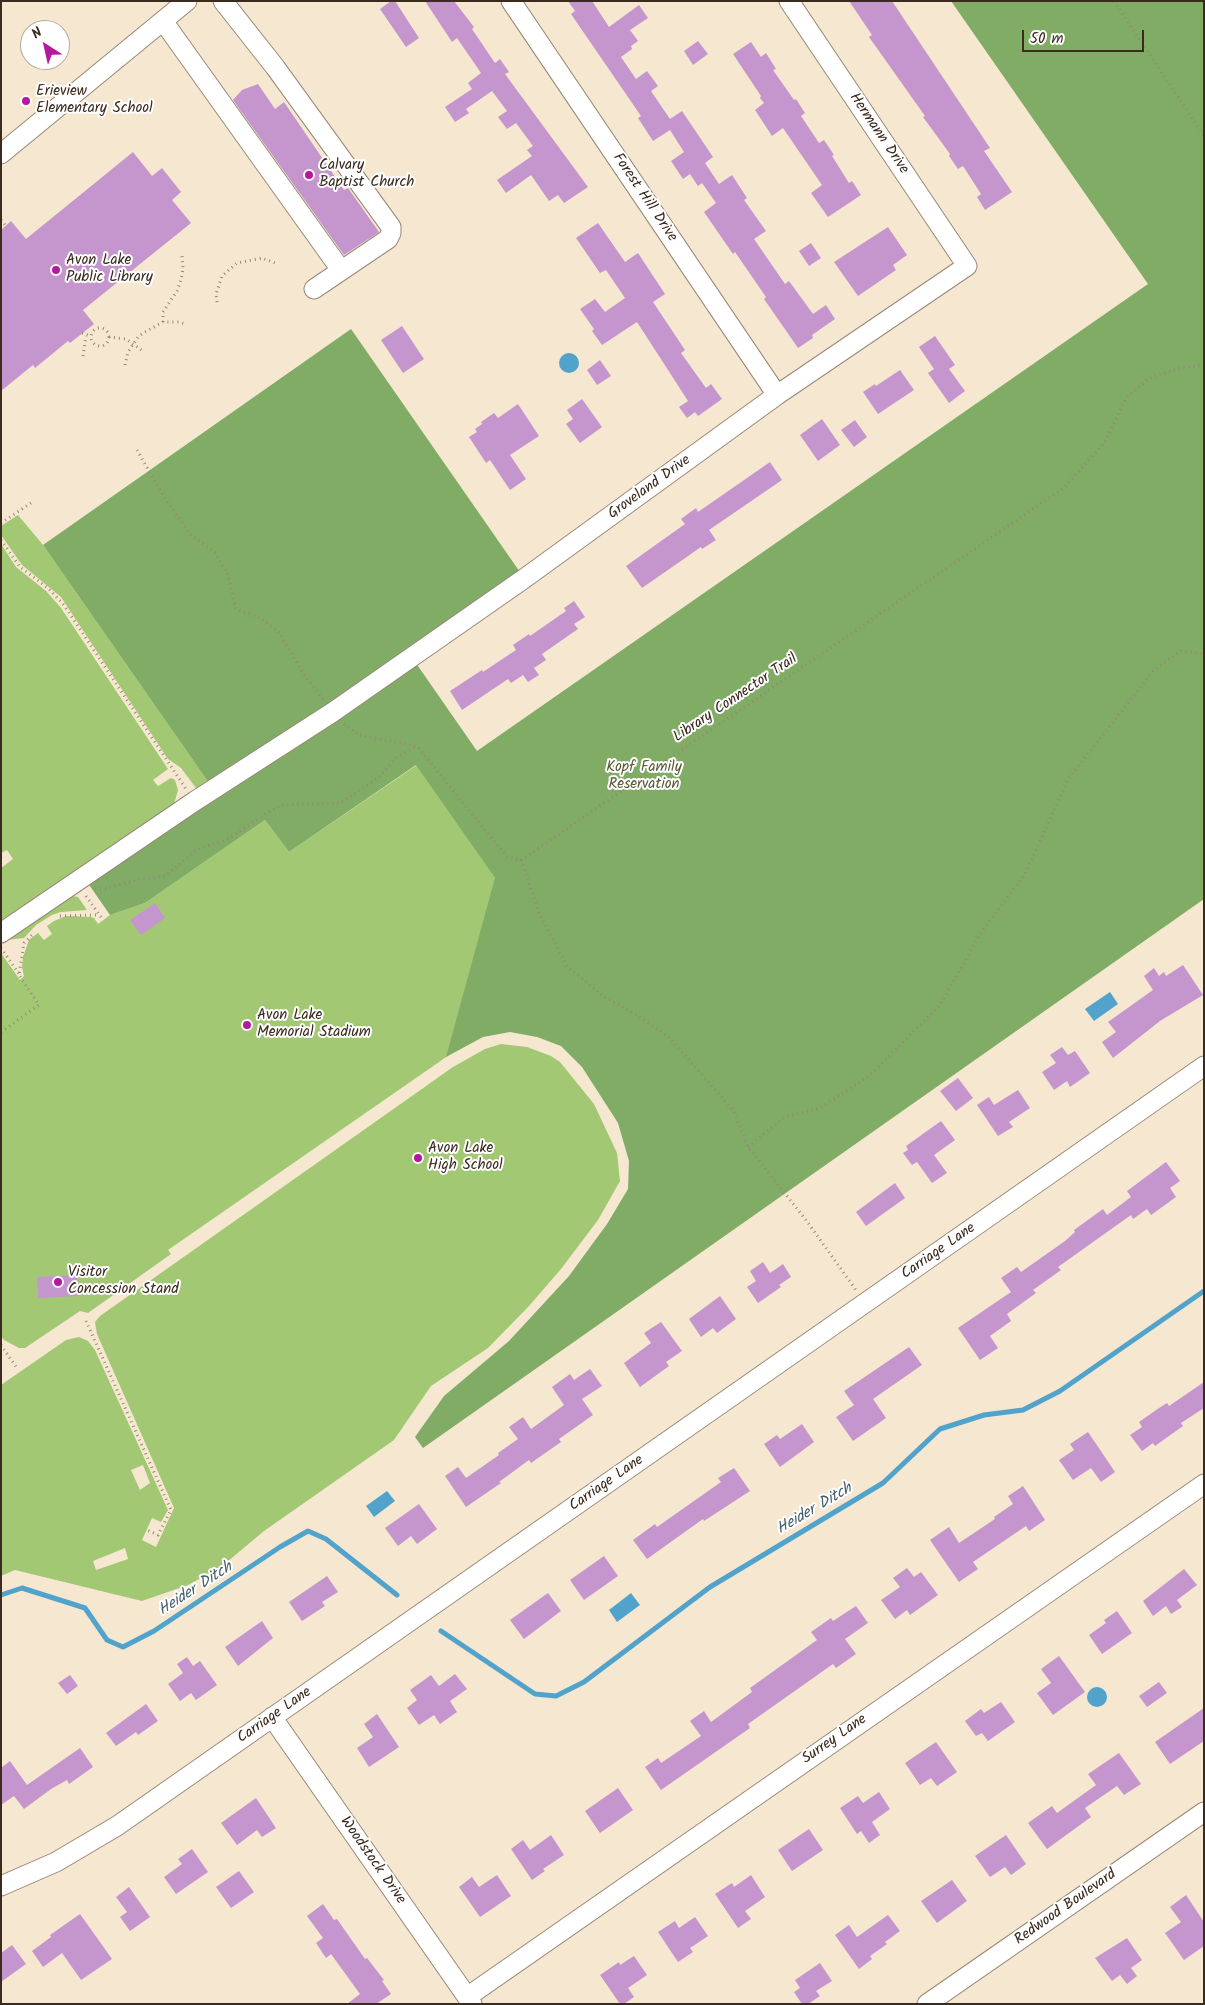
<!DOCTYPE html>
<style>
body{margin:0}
#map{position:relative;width:1205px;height:2005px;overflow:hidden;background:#f5e7d0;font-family:Kalam,sans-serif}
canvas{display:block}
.frame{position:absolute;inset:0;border:2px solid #3b2a1e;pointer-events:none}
.north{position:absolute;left:20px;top:20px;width:50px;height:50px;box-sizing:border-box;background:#fff;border:1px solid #b1aaa5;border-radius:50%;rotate:325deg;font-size:14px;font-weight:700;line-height:20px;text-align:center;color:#3b2a1e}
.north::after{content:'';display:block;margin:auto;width:18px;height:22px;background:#b5179e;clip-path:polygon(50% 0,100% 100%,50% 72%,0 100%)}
.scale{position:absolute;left:1022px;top:30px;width:122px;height:22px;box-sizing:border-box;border:2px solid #3b2a1e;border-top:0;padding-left:6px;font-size:15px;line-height:18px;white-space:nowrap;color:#3b2a1e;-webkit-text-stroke:4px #fff;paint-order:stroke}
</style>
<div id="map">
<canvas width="1205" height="2005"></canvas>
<div class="frame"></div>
<div class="north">N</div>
<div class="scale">50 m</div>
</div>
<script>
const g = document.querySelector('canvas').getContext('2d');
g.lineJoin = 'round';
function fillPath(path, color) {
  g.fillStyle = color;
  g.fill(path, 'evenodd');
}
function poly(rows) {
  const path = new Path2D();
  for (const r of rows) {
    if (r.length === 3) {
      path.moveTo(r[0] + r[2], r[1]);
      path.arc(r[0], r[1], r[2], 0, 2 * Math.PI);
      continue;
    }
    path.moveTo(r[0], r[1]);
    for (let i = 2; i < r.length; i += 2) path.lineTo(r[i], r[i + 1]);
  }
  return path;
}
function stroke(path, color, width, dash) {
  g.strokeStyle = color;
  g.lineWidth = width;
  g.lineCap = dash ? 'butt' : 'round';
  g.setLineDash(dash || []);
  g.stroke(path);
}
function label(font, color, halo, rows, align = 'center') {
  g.font = font + ' Kalam,sans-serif';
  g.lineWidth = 4;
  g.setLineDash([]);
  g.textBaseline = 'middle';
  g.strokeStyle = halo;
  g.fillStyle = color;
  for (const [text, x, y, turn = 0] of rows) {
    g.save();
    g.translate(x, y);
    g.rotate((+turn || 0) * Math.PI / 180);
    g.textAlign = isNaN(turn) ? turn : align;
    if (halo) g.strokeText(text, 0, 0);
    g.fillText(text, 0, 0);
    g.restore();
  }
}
fillPath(poly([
 [18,515,43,545,211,786,202,790,196,788,181,768,168,759,61,597,22,565,1,535,1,526],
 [1,544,16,567,46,591,61,608,168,769,153,780,158,786,171,778,175,780,178,790,174,804,168,812,1,923,1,868,13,859,7,850,1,853],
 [417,765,563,976,168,1250,171,1254,88,1313,80,1311,25,1348,19,1348,4,1340,1,1336,1,953,20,980,24,976,22,967,23,957,29,940,38,933,44,940,52,934,47,926,54,921,66,916,91,917,94,918,98,924,110,915,145,903,265,820,289,852],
 [72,896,78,897,87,910,61,912,52,915,36,925,24,938,7,940],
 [501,1044,527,1047,551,1056,560,1062,594,1104,617,1153,620,1181,598,1220,561,1269,529,1306,488,1348,431,1386,394,1440,264,1531,221,1567,188,1585,142,1601,15,1570,1,1576,1,1385,66,1340,79,1337,88,1341,95,1350,168,1510,161,1522,152,1518,142,1540,156,1547,174,1508,97,1334,95,1322,100,1316,453,1067,485,1049],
 [143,1465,150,1483,140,1490,131,1470],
 [125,1548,128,1559,96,1570,93,1561]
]), '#a2c873');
fillPath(poly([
 [951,1,1204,1,1204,899,423,1448,415,1437,444,1396,509,1341,569,1276,607,1224,628,1189,629,1161,618,1123,582,1067,561,1046,537,1037,510,1032,483,1037,446,1057,495,878,416,765,289,852,265,820,145,903,110,915,83,876,411,656,477,751,1148,284],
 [351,329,522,575,211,786,43,545]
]), '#81ac65');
fillPath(poly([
 [569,363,10],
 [1110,992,1118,1004,1094,1021,1085,1009],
 [387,1491,395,1501,374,1517,366,1506],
 [631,1593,640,1605,617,1622,609,1610],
 [1097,1697,10]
]), '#51a3cc');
stroke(poly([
 [1,1595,22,1588,85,1608,107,1640,123,1647,154,1631,280,1547,308,1531,326,1539,397,1595],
 [441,1631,535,1694,556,1696,584,1682,710,1587,883,1483,940,1429,984,1415,1023,1410,1060,1391,1204,1291]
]), '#51a3cc', 5);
fillPath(poly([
 [391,1,395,1,419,38,406,47,380,9],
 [425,1,454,1,474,27,472,29,495,63,500,59,509,72,505,74,588,187,564,203,558,195,549,201,531,175,506,193,497,180,532,156,527,150,533,146,516,123,507,129,498,117,507,111,492,91,466,109,469,113,455,122,445,107,472,89,468,83,481,73,457,38,452,42],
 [568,1,592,1,609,27,639,5,648,18,630,30,638,41,631,46,632,49,621,57,636,79,647,71,658,86,651,91,670,119,682,111,713,157,705,163,719,184,732,175,747,198,744,200,766,231,754,239,785,284,789,281,813,314,826,305,835,319,812,335,813,338,798,348,764,299,766,297,735,252,733,254,704,212,716,203,702,183,698,186,690,174,683,179,671,161,684,152,670,130,653,141,638,118,641,116,571,14,575,11],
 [849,1,892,1,990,148,984,151,1012,192,985,210,977,197,981,194,963,166,958,169,949,156,950,154,923,117,925,116,869,37,872,35],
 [698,41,708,54,693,65,684,51],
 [751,42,761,57,766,53,776,69,773,70,794,100,796,99,805,113,801,116,819,143,824,140,834,155,832,156,849,183,852,181,861,195,828,217,811,193,822,185,783,128,772,136,755,110,764,103,760,98,761,96,733,54],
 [258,84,275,109,284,102,344,190,348,188,379,232,344,255,233,100,242,90],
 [133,152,152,176,162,168,181,192,172,200,191,223,83,310,94,324,70,343,68,341,35,368,33,365,1,391,1,230,11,221,26,239],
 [598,223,625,262,638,253,665,294,653,302,685,350,681,353,706,388,711,384,722,399,698,416,695,412,687,418,679,407,688,401,637,322,602,345,592,331,594,329,580,309,595,299,605,312,625,298,606,270,600,273,576,238],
 [888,227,907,255,893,265,896,270,858,296,834,262],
 [811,243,821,258,809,266,799,251],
 [402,326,424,359,403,373,381,340],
 [935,336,955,365,949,369,965,391,949,403,928,373,934,369,919,347],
 [600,360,611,376,597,385,587,370],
 [900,370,914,390,878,414,863,392,875,384,876,386],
 [582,399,602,427,580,443,566,424,573,419,567,410],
 [518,404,539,436,510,455,526,479,510,490,490,460,486,463,469,437,477,432,475,429,482,424,481,422,494,413,498,418],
 [822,419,840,445,818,461,800,435],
 [855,420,867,437,854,447,841,430],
 [770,462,782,480,709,530,716,540,702,549,701,547,642,588,626,566,685,524,681,519,696,508,698,512],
 [574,601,585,617,574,624,578,629,542,654,546,660,534,668,539,675,528,682,523,675,511,683,508,679,462,710,450,691,482,670,483,672,516,650,513,645,529,634,530,636,566,611,564,608],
 [155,903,165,918,141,935,130,920],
 [1183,965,1203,995,1160,1021,1113,1058,1102,1042,1116,1032,1108,1022,1153,990,1144,976,1154,968,1159,976,1164,972,1166,976],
 [1062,1047,1068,1055,1075,1051,1090,1073,1070,1087,1067,1081,1054,1090,1042,1072,1056,1063,1050,1055],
 [958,1078,973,1098,956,1111,940,1091],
 [1018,1090,1030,1108,1009,1122,1013,1127,998,1136,977,1105,989,1097,994,1105],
 [941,1121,955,1140,934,1155,947,1173,932,1183,917,1162,912,1165,903,1153,908,1150,906,1146],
 [1166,1162,1180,1181,1170,1188,1176,1197,1151,1215,1147,1209,1133,1219,1131,1215,1058,1267,1061,1270,1033,1290,1036,1293,1007,1314,1011,1321,990,1336,998,1348,980,1360,958,1328,1011,1292,1001,1278,1017,1267,1021,1272,1065,1241,1075,1232,1074,1230,1103,1209,1107,1215,1131,1197,1127,1191],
 [895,1183,905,1198,866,1226,856,1212],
 [763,1262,770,1273,783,1264,791,1277,779,1285,781,1287,758,1303,747,1287,756,1281,750,1271],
 [78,1275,79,1296,38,1298,37,1277],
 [720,1296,736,1319,717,1333,713,1328,701,1337,689,1319],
 [661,1322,682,1351,666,1362,669,1366,640,1387,624,1363,651,1343,644,1333],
 [909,1347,922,1365,873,1399,886,1418,853,1441,836,1417,854,1405,844,1391],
 [590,1369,602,1386,582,1399,593,1415,559,1439,561,1442,531,1463,529,1460,499,1482,501,1483,466,1507,445,1476,458,1467,466,1478,499,1455,498,1453,518,1439,509,1427,523,1417,531,1429,564,1405,552,1387,570,1374,574,1380],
 [1204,1382,1204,1408,1181,1423,1183,1426,1155,1446,1153,1443,1142,1451,1130,1435,1142,1427,1139,1422,1159,1408,1167,1403,1169,1406],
 [802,1424,814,1442,780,1467,764,1444,777,1435,780,1439],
 [1088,1432,1115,1472,1101,1482,1091,1468,1073,1480,1059,1460,1074,1450,1070,1444],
 [734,1468,750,1491,704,1521,703,1519,647,1559,633,1540,655,1524,657,1527,721,1482,718,1478],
 [1023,1486,1045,1520,1029,1531,1026,1526,973,1562,978,1569,959,1582,930,1540,949,1527,959,1543,995,1519,994,1517,1013,1504,1008,1496],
 [419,1504,437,1529,417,1544,411,1536,398,1546,385,1528],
 [604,1556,618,1576,584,1600,570,1580],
 [907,1568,914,1577,921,1572,938,1595,910,1615,907,1610,895,1619,881,1600,900,1587,893,1578],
 [1184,1569,1197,1585,1177,1600,1182,1607,1171,1614,1166,1606,1153,1616,1143,1601],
 [327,1576,338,1592,322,1602,325,1606,302,1621,289,1602],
 [548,1593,561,1611,524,1639,510,1620],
 [856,1606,868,1623,845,1639,856,1654,836,1668,833,1664,748,1724,750,1728,661,1790,645,1767,658,1758,661,1763,701,1736,690,1721,704,1711,711,1722,752,1692,750,1688,817,1640,811,1632,831,1618,833,1621],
 [1117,1611,1132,1633,1102,1654,1089,1635,1106,1623,1104,1620],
 [262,1621,273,1638,238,1666,225,1647],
 [1059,1656,1085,1692,1053,1715,1037,1693,1051,1683,1041,1669],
 [187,1657,193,1666,200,1661,217,1685,196,1700,191,1693,180,1701,168,1684,183,1673,177,1664],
 [455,1674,467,1689,450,1701,457,1712,440,1724,434,1715,419,1725,407,1708,417,1700,410,1690,431,1675,439,1686],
 [70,1675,78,1686,67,1694,58,1683],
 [1159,1682,1167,1693,1147,1707,1139,1696],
 [1001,1702,1015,1722,988,1741,982,1733,976,1736,965,1721,981,1709,984,1713],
 [146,1704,158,1721,138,1735,136,1732,116,1746,106,1733],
 [1204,1708,1204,1741,1170,1764,1155,1742],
 [377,1714,399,1747,369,1767,357,1748,373,1737,364,1724],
 [936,1742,957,1772,937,1786,931,1778,920,1785,905,1763],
 [80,1748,93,1767,69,1784,67,1780,51,1789,24,1809,14,1796,1,1805,1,1768,10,1761,27,1785],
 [1119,1753,1141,1784,1124,1795,1117,1786,1085,1808,1091,1817,1047,1849,1028,1823,1052,1806,1057,1813,1096,1785,1088,1774],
 [618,1788,633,1810,600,1833,585,1811],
 [879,1792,890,1809,872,1822,880,1835,869,1843,861,1831,857,1834,840,1808,858,1796,863,1803],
 [256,1798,276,1828,262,1837,257,1830,237,1845,221,1823],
 [809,1829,823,1850,792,1871,778,1850],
 [551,1835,564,1855,543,1869,545,1871,532,1880,511,1849,523,1840,530,1850],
 [1006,1835,1026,1864,1011,1875,1005,1867,990,1877,975,1856],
 [192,1849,208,1872,176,1894,164,1877,182,1864,178,1859],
 [239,1871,254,1892,231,1908,216,1887],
 [497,1875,511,1896,480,1917,459,1887,472,1877,479,1887],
 [751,1875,765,1897,745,1911,751,1919,738,1928,715,1894,732,1883,734,1887],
 [952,1880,967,1901,937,1923,921,1901],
 [129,1887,150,1917,130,1931,120,1917,127,1912,116,1897],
 [1186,1895,1204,1922,1204,1946,1184,1960,1165,1933,1181,1922,1170,1907],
 [323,1904,334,1920,337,1919,365,1959,367,1958,384,1980,382,1981,391,1994,376,2004,347,2004,360,1994,331,1954,326,1958,316,1943,323,1938,307,1916],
 [80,1914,112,1959,81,1980,62,1953,43,1967,32,1951,51,1937,50,1935],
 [888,1915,900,1931,885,1942,887,1944,870,1956,872,1959,859,1969,835,1935,849,1925,857,1937],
 [695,1917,708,1936,690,1948,693,1952,678,1962,658,1932,675,1921,679,1928],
 [1127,1938,1142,1960,1131,1968,1137,1976,1127,1984,1120,1975,1112,1981,1095,1958],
 [12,1945,26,1964,1,1982,1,1953],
 [634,1956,647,1975,628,1988,634,1997,624,2004,620,2004,600,1975,619,1962,620,1965],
 [820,1963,832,1981,816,1991,820,1996,808,2004,802,2004,794,1992,800,1988,795,1980]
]), '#c596ce');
const minor = poly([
 [223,1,275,67,391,227,391,233,388,239,314,289],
 [511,1,777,395],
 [163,21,341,270],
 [1,154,187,1],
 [1,933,195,801,333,712,525,578,777,395,967,266,789,1],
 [272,1717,472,2004],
 [1,1886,56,1862,117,1826,1204,1066],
 [467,1997,1204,1484],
 [927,2004,1204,1812]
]);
stroke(minor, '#988877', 21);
stroke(poly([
 [1114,1,1204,136],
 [1,220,6,226],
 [217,302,216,294,222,276,237,263,262,258,275,263],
 [163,322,163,312,177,291,181,280,183,269,182,256],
 [100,337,9],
 [82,333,91,336],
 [109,337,126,339,144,352],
 [83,356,86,336],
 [125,365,128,352,138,337,145,332,163,322,179,322,185,324],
 [137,450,164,497,190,534,215,553,227,572,236,609,260,618,278,631,303,673,324,700],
 [1,523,34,501],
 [1,540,20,567,49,589,64,605,186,789],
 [344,724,359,735,417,746,507,857,521,860,1065,487,1105,442,1126,398,1151,377,1181,368,1204,365],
 [521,860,540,915,567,966,603,996,635,1014,668,1036,733,1110,748,1147,806,1220,856,1290],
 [95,889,104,889,136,880,165,876,198,849,228,839,263,815,282,805,340,803,378,778,396,758,417,746],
 [86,896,103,920],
 [60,916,99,915],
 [1,948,19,974],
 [1,1032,39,1005,19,975,24,943,34,933],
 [748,1147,785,1117,820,1108,869,1076,940,1005,980,934,1025,874,1068,779,1155,669,1181,651,1204,654],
 [86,1321,171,1510,158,1535,147,1530],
 [1,1345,17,1368]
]), '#988877', 3, [1, 4]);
stroke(minor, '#fff', 19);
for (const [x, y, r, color] of [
 [26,101,5,"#b5179e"],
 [309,175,5,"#b5179e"],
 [56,270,5,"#b5179e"],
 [247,1025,5,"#b5179e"],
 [418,1158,5,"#b5179e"],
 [58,1282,5,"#b5179e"]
]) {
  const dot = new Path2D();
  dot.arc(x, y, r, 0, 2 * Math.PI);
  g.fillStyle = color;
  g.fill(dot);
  stroke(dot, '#fff', 2);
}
label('15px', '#3b2a1e', '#fff', [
 ["Erieview",36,92],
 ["Elementary School",36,109],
 ["Calvary",319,166],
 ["Baptist Church",319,183],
 ["Avon Lake",66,261],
 ["Public Library",66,278],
 ["Avon Lake",257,1016],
 ["Memorial Stadium",257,1033],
 ["Avon Lake",428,1149],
 ["High School",428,1166],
 ["Visitor",68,1273],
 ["Concession Stand",68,1290]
], 'left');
label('15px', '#3b2a1e', '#fff', [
 ["Hermann Drive",878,134,56],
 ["Forest Hill Drive",644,198,56],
 ["Groveland Drive",650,488,-36],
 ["Library Connector Trail",736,699,-34],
 ["Carriage Lane",939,1252,-35],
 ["Carriage Lane",607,1484,-35],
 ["Carriage Lane",275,1716,-35],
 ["Surrey Lane",835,1740,-35],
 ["Woodstock Drive",372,1861,55],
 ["Redwood Boulevard",1066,1908,-35]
]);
label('15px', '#5a5938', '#fff', [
 ["Kopf Family",644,768],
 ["Reservation",644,785]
]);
label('italic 16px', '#45606c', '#fff', [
 ["Heider Ditch",815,1510,-31],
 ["Heider Ditch",196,1590,-33]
]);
</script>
